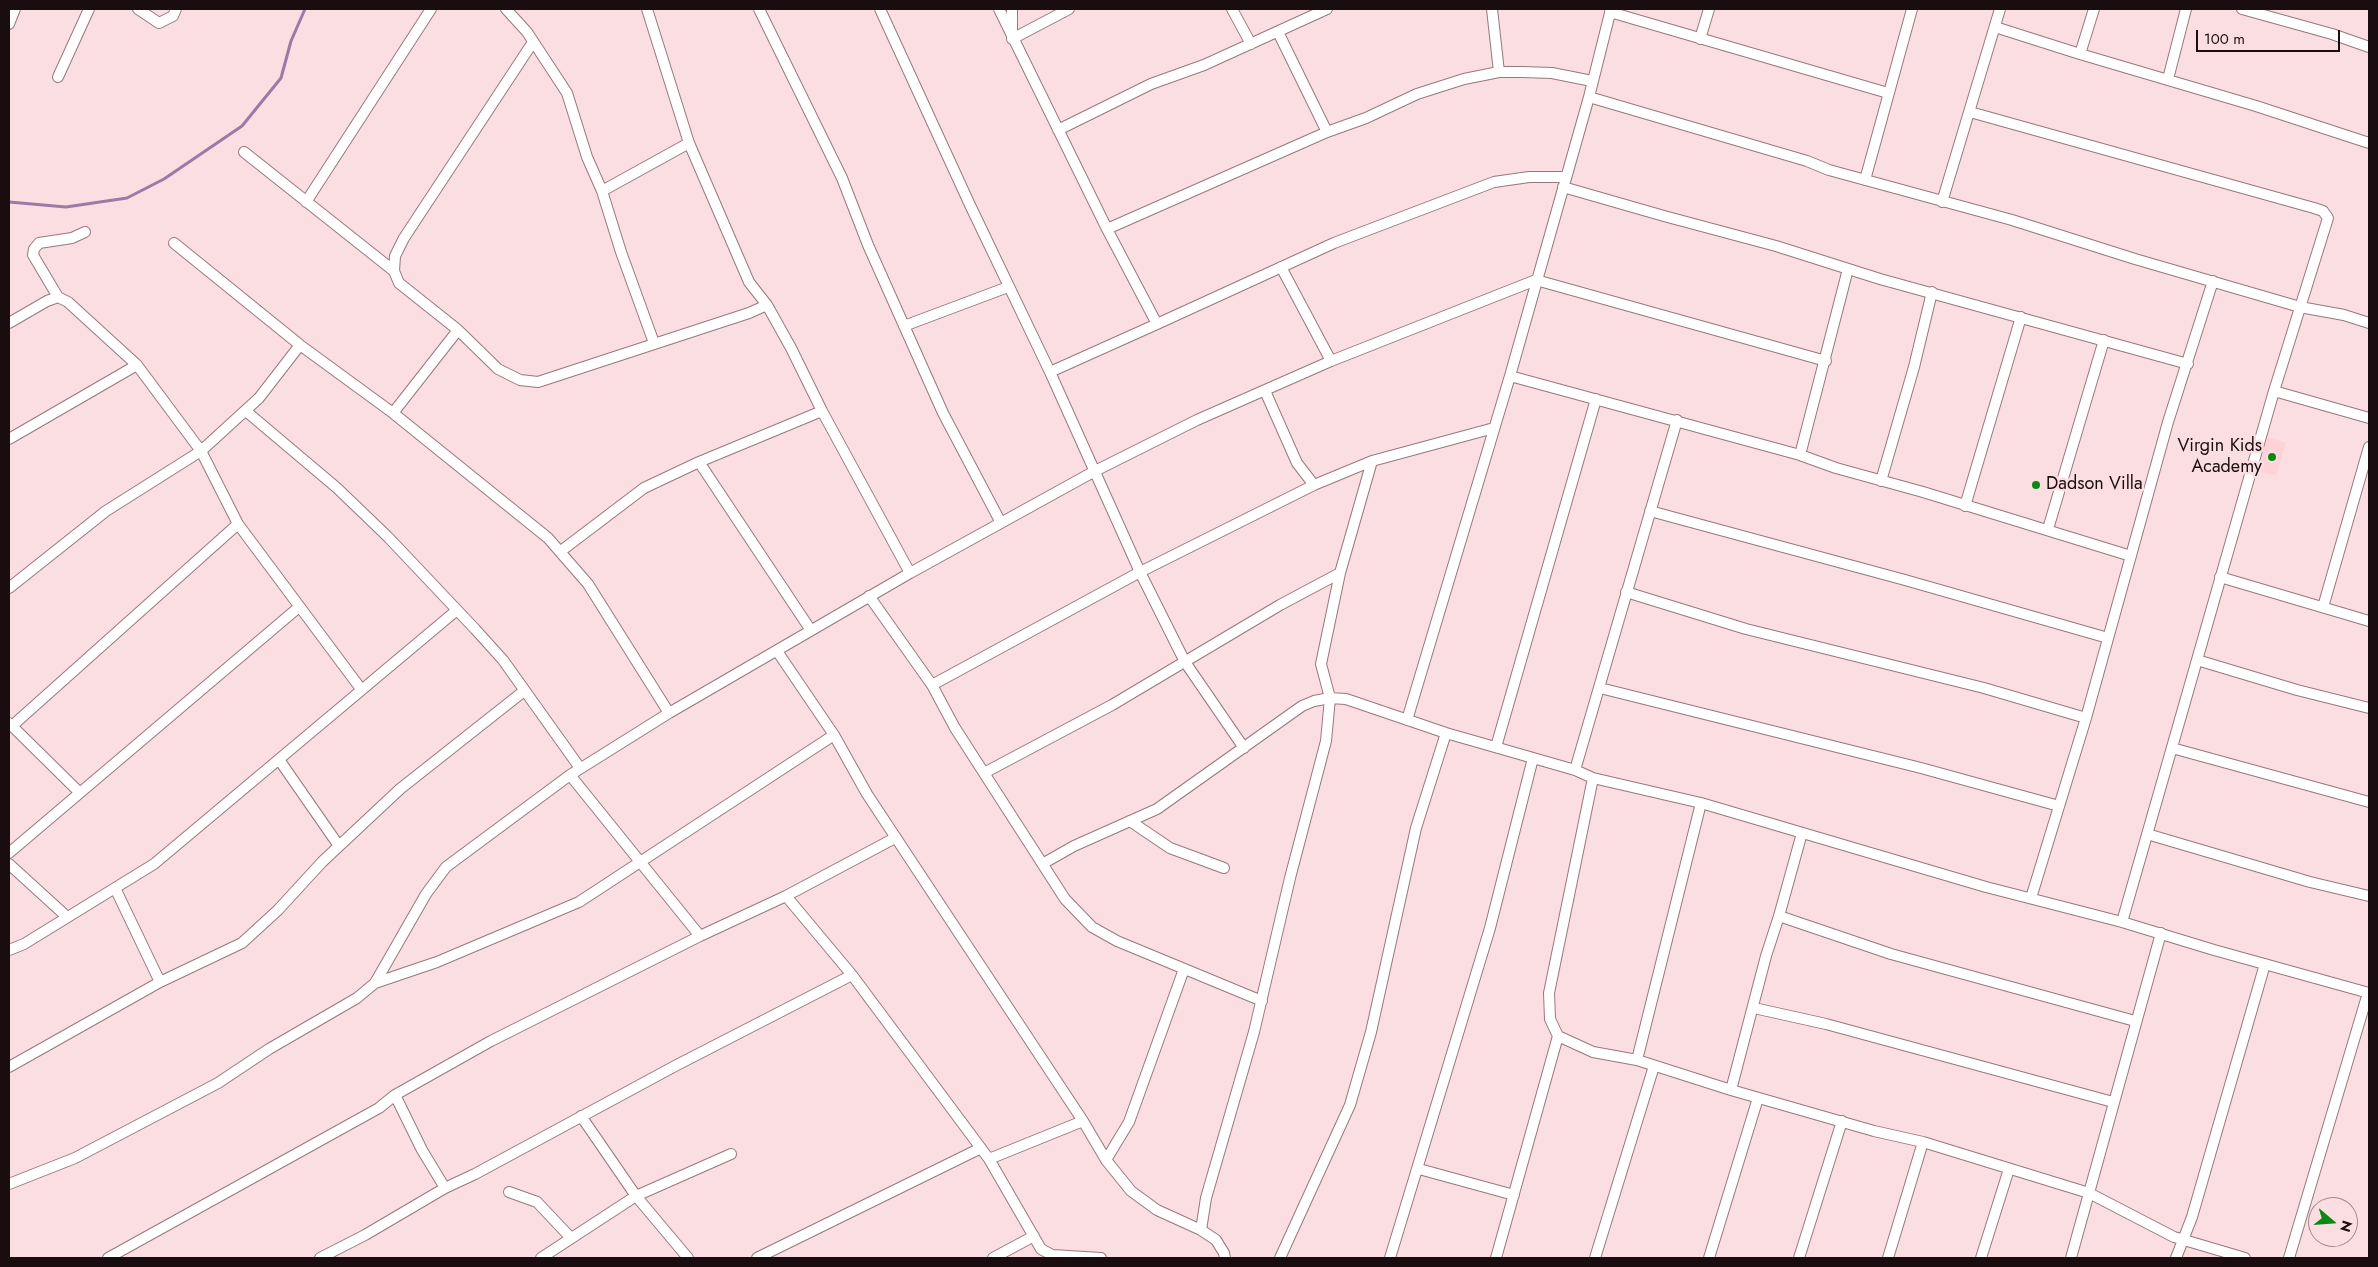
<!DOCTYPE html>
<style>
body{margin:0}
#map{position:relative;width:2378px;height:1267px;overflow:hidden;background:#fbdee1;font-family:Jost,sans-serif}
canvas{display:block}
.frame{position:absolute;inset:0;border:10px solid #190d0f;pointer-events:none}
.north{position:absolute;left:2308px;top:1197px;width:50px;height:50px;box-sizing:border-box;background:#fbdee1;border:1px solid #a18a8d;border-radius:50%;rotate:108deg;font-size:14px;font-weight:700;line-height:20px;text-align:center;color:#190d0f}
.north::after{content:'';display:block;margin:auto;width:18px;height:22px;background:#0a8910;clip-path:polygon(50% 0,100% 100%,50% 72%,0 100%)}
.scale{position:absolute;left:2196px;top:30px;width:144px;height:22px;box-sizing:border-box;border:2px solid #190d0f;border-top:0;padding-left:6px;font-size:15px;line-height:18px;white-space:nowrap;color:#190d0f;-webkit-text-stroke:4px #fbdee1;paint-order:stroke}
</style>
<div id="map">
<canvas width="2378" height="1267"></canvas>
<div class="frame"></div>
<div class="north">N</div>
<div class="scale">100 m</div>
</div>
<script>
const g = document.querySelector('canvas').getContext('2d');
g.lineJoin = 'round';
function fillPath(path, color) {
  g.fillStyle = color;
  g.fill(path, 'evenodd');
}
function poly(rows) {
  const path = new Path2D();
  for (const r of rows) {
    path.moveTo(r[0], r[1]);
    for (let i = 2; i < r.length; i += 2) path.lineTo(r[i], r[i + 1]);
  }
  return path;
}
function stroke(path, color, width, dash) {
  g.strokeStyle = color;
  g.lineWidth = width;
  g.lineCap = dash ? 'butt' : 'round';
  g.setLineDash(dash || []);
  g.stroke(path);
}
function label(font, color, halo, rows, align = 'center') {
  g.font = font + ' Jost,sans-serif';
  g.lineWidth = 5;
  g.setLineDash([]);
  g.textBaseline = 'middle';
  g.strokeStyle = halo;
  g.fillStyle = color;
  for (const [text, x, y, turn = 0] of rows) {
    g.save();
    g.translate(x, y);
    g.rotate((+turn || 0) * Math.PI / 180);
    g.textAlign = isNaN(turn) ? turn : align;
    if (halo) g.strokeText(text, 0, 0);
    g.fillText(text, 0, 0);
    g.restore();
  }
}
fillPath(poly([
 [2268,437,2286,443,2276,475,2258,472]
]), '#ffd2d7');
stroke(poly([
 [9,202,66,207,127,198,164,179,242,126,281,78,291,41,305,9]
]), '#9d79a7', 3);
const street = poly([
 [138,9,159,23,173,16,176,9],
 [506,9,527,32,567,93,587,157,602,191,621,252,654,343],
 [647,9,689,143,749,282,767,305,791,348,822,411,910,573],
 [759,9,842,178,868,245,943,413,1001,523],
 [880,9,970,205,1050,372,1140,572,1185,662,1244,748],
 [999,9,1107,229,1157,324,1050,372],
 [1012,9,1012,39,1069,9],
 [1232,9,1251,44],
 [1492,9,1499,72],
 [1611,9,1589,97,1807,161,1829,170,2012,220,2135,259,2300,307,2344,315,2369,323],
 [2242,9,2332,34,2369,47],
 [1610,12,1888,93],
 [9,24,15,9],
 [1995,27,2080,54,2256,106,2369,143],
 [1278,32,1327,132],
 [1700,39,1709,9],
 [533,42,404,238,395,256,394,271,399,283,458,330,498,369,520,380,538,382,749,313,767,305],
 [2080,54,2094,9],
 [58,77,89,9],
 [2168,79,2186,9],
 [1970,112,2314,208,2323,211,2328,218,2274,391,2122,922],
 [1058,130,1151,84,1204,65,1327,9],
 [244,152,394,271],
 [1865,180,1912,9],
 [1563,187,1664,216,1776,246,1880,279,2188,364],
 [602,191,689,143],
 [306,202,431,9],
 [1942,202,2000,9],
 [1107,229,1327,132,1366,118,1417,94,1464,79,1499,72,1522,72,1552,73,1592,81],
 [174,243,300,345,393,413,548,538,588,584,669,713],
 [1281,267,1331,361],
 [58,297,33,255,34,249,39,243,72,238,85,232],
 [9,323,47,301,58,297,68,302,137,365,201,451,238,524,361,689],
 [1157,324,1334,243,1494,182,1529,177,1565,177],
 [904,326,1008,287],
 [1510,376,1800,455,1836,468,1923,492,2131,556],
 [1265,391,1297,463,1314,485],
 [2274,391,2369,418],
 [247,412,337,488,388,537,475,629,503,660,580,768],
 [393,413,458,330],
 [9,439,137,365],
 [1800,455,1848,269],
 [699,462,810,629],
 [1881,481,1914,367,1932,292],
 [1965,506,2021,317],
 [1650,511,1905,580,2108,638],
 [2048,529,2104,340],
 [561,551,644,488,699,462,822,411],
 [2220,577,2369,621],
 [9,588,106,511,201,451,259,398,300,345],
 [1626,592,1746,629,1984,688,2086,718],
 [869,596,932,685,955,728,1065,899,1092,927,1117,941,1262,1001],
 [2323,607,2369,447],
 [777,651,834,735,867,794,1083,1121,1106,1160,1131,1191,1157,1210,1201,1230,1216,1240,1224,1253,1225,1258],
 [2197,660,2297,690,2369,708],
 [932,685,1140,572,1314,485,1372,461],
 [1600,688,1921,768,2059,806],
 [1407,720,1510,376,1589,97],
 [9,723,79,792],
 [12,726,238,524],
 [1496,747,1596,399],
 [2172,748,2369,802],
 [280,761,339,846],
 [1575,770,1677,420],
 [984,773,1112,705,1280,605,1340,573],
 [1593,778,1549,993,1550,1019,1558,1036,1593,1052,1637,1060,1731,1090,1874,1131,1923,1142,2089,1193,2161,933],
 [1130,821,1170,848,1224,868],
 [2147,834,2310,882,2369,896],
 [9,853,299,607],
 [1044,863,1074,846,1157,809,1302,706,1314,701,1330,698,1346,699,1446,733,1575,770,1593,778,1701,803,1986,887,2122,922,2214,950,2369,993],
 [9,864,66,916],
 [115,888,160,982],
 [786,896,852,975,989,1159,1041,1249,1052,1255,1101,1258],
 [2031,898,2086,718,2168,422,2213,281],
 [1779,916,1891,954,2135,1021],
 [700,936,786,896,895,838],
 [9,950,24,944,154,864,457,610],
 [375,983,437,962,579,902,834,735],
 [1754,1008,1826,1024,2113,1102],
 [1637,1060,1701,803],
 [9,1067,160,982,242,943,278,910,322,862,400,789,524,691],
 [1731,1090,1766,956,1779,916,1802,833],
 [395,1095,422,1150,445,1188],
 [581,1116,636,1196,688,1258],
 [989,1159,1083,1121],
 [1106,1160,1129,1122,1184,969],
 [1419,1169,1514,1195],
 [9,1184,75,1158,218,1083,269,1049,357,998,375,983,426,894,446,867,570,775,669,713,910,573,1095,471,1197,420,1331,361,1536,280,1826,361],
 [509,1192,537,1202,571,1238],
 [1201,1230,1206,1198,1254,1032,1290,878,1326,741,1330,698,1321,664,1340,573,1372,461,1494,428],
 [108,1258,379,1108,395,1095,491,1041,700,936,570,775],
 [320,1258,365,1235,445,1188,475,1174,675,1066,852,975],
 [541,1258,636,1196,731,1154],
 [757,1258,981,1148],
 [993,1258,1034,1236],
 [1280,1258,1350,1105,1371,1032,1416,828,1446,733],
 [1390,1258,1490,928,1533,758],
 [1496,1258,1558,1036],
 [1595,1258,1654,1066],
 [1709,1258,1758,1098],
 [1799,1258,1842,1121],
 [1888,1258,1923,1142],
 [1981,1258,2009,1169],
 [2071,1258,2089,1193,2174,1237,2245,1258],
 [2176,1258,2192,1217,2265,964],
 [2289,1258,2368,993]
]);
stroke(street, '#98787c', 12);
stroke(street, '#fff', 10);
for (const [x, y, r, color] of [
 [2272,457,5,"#0a8910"],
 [2036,485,5,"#0a8910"]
]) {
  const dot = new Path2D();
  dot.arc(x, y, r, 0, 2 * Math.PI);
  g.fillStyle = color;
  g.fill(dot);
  stroke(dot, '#fbdee1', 2);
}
label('18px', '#190d0f', '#fbdee1', [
 ["Virgin Kids",2262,447],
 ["Academy",2262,468],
 ["Dadson Villa",2046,485,"left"]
], 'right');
</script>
